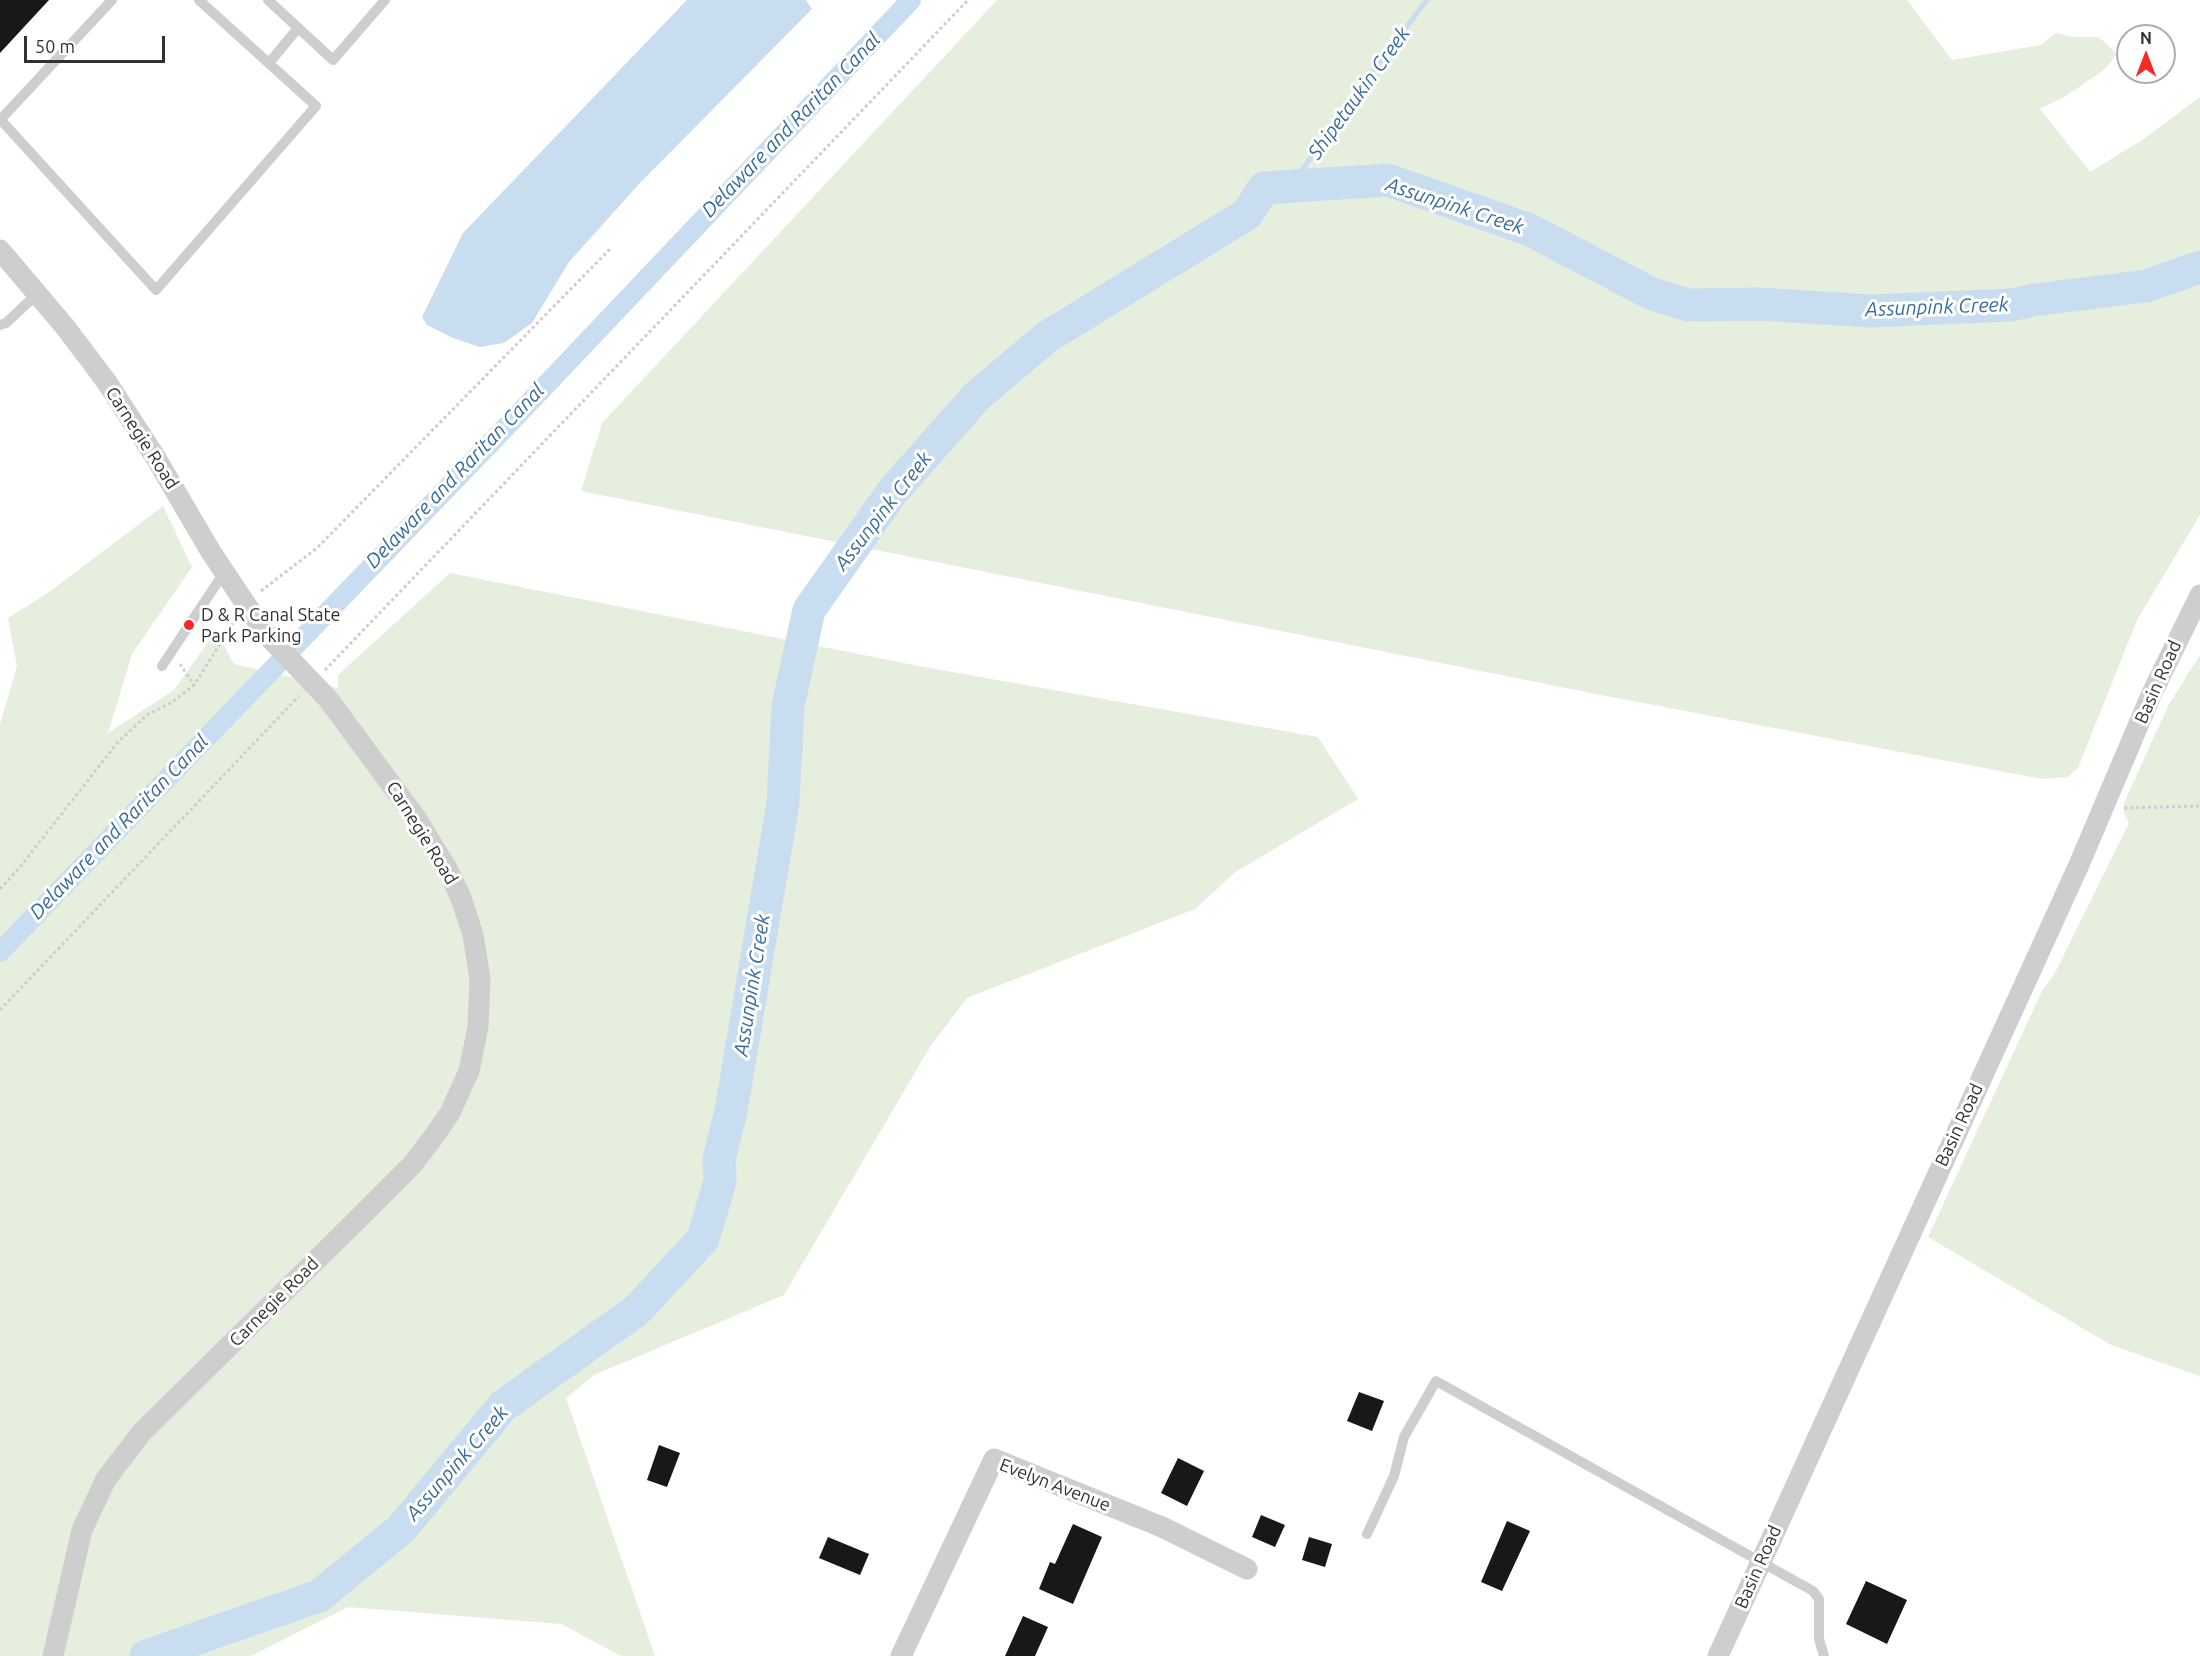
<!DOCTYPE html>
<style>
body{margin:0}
#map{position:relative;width:2200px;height:1656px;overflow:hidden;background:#fff;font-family:Ubuntu,sans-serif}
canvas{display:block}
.north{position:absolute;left:2116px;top:24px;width:60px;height:60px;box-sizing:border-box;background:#fff;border:2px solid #adadad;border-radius:50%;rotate:0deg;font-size:16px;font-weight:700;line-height:24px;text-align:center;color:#313131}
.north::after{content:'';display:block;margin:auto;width:21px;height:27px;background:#f72825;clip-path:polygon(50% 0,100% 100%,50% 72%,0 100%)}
.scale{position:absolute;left:24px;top:36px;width:141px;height:27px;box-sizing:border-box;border:3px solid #313131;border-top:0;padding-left:8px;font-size:18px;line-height:21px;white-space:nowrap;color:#313131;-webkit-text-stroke:4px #fff;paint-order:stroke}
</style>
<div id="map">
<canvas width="2200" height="1656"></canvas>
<div class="north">N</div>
<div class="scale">50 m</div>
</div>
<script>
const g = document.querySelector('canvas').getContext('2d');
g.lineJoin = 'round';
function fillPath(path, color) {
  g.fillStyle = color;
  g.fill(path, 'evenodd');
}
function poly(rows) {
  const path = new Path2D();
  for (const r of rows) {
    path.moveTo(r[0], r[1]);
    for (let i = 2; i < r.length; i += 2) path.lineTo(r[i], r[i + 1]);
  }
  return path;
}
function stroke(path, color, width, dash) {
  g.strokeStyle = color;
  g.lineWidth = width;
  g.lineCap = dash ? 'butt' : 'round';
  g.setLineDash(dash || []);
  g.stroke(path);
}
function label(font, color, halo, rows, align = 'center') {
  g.font = font + ' Ubuntu,sans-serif';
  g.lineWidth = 6;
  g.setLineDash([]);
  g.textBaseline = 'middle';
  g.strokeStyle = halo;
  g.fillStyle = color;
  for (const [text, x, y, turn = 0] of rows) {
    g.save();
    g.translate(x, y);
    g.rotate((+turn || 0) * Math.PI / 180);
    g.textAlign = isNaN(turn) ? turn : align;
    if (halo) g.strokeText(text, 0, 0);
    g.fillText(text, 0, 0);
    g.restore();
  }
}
fillPath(poly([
 [997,0,1907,0,1952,60,2041,45,2056,33,2072,37,2099,37,2117,54,2105,69,2066,96,2040,109,2090,172,2142,140,2200,97,2200,515,2138,618,2078,768,2068,777,2042,779,1591,693,581,491,602,423],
 [163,506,192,567,132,654,108,733,174,690,216,631,234,664,338,688,338,675,450,573,924,667,1318,737,1358,799,1234,873,1195,909,967,998,930,1047,784,1295,594,1375,566,1398,655,1656,621,1656,561,1624,348,1607,251,1656,0,1656,0,724,17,666,8,618,49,592],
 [2200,655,2200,1376,2111,1345,1928,1237,2042,991,2055,973,2129,823,2124,813,2124,803,2169,704]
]), '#e6efde');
fillPath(poly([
 [687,0,806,0,812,9,639,184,569,262,532,323,504,343,480,347,453,338,427,325,422,317,463,233]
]), '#c9ddf0');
stroke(poly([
 [1291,186,1354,96,1427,0]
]), '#c9ddf0', 5);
stroke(poly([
 [0,952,506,427,911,0]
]), '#c9ddf0', 20);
stroke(poly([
 [146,1656,319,1596,401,1529,503,1406,637,1310,703,1239,720,1181,719,1159,731,1111,783,803,788,706,809,610,893,491,977,396,1047,337,1247,214,1264,188,1388,180,1530,230,1652,294,1688,305,1759,304,1870,311,2011,305,2034,300,2146,286,2200,267]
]), '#c9ddf0', 33);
fillPath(poly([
 [0,0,49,0,0,53],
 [1359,1392,1384,1401,1372,1431,1347,1421],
 [659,1445,680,1453,667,1487,647,1480],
 [1178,1458,1204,1471,1187,1506,1161,1493],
 [1261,1515,1285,1525,1275,1547,1252,1537],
 [1507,1521,1530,1531,1502,1591,1481,1582],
 [1073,1524,1102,1537,1073,1604,1039,1589,1050,1562,1055,1564],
 [828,1537,869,1554,860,1575,819,1558],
 [1309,1537,1332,1544,1325,1567,1302,1560],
 [1866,1581,1907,1600,1887,1644,1846,1624],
 [1023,1616,1048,1627,1035,1656,1005,1656]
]), '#181818');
stroke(poly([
 [261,591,317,548,611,248],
 [180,664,194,685],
 [325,670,968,0],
 [2124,808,2200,806],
 [0,889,20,867,118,742,147,715,171,703,194,685,234,622],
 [0,1010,299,696]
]), '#cecece', 3, [3, 3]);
stroke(poly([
 [268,0,333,60,385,0],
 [269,63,298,28],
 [0,119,156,290,316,106,199,0],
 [0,120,112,0],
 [0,325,6,323,37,294],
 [162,666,225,571],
 [1367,1534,1394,1476,1404,1437,1436,1381,1813,1591,1819,1599,1819,1639,1824,1656]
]), '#cecece', 10);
stroke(poly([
 [0,250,66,328,106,381,154,455,211,552,265,633,328,699,416,818,449,872,461,898,473,935,480,978,478,1027,469,1071,450,1113,432,1139,411,1166,363,1214,142,1432,106,1479,82,1530,53,1656],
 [901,1656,994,1459,1162,1527,1247,1569],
 [1718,1656,2078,867,2152,693,2200,595]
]), '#cecece', 21);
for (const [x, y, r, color] of [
 [189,625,6,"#f72825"]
]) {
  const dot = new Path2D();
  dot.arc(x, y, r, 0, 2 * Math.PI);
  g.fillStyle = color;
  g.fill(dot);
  stroke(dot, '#fff', 2);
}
label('18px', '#313131', '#fff', [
 ["Carnegie Road",142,438,57],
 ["Basin Road",2158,682,-66],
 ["Carnegie Road",422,833,58],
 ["Basin Road",1959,1125,-65],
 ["Carnegie Road",274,1302,-45],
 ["Evelyn Avenue",1055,1485,21],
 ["Basin Road",1758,1567,-66]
]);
label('18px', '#313131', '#fff', [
 ["D & R Canal State",201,615],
 ["Park Parking",201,636]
], 'left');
label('italic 20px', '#366b9d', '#fff', [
 ["Shipetaukin Creek",1359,93,-54],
 ["Delaware and Raritan Canal",791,125,-46],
 ["Assunpink Creek",1455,206,18],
 ["Assunpink Creek",1937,307,-2],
 ["Delaware and Raritan Canal",455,476,-46],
 ["Assunpink Creek",883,511,-52],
 ["Delaware and Raritan Canal",119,827,-46],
 ["Assunpink Creek",752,985,-81],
 ["Assunpink Creek",457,1463,-49]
]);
</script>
